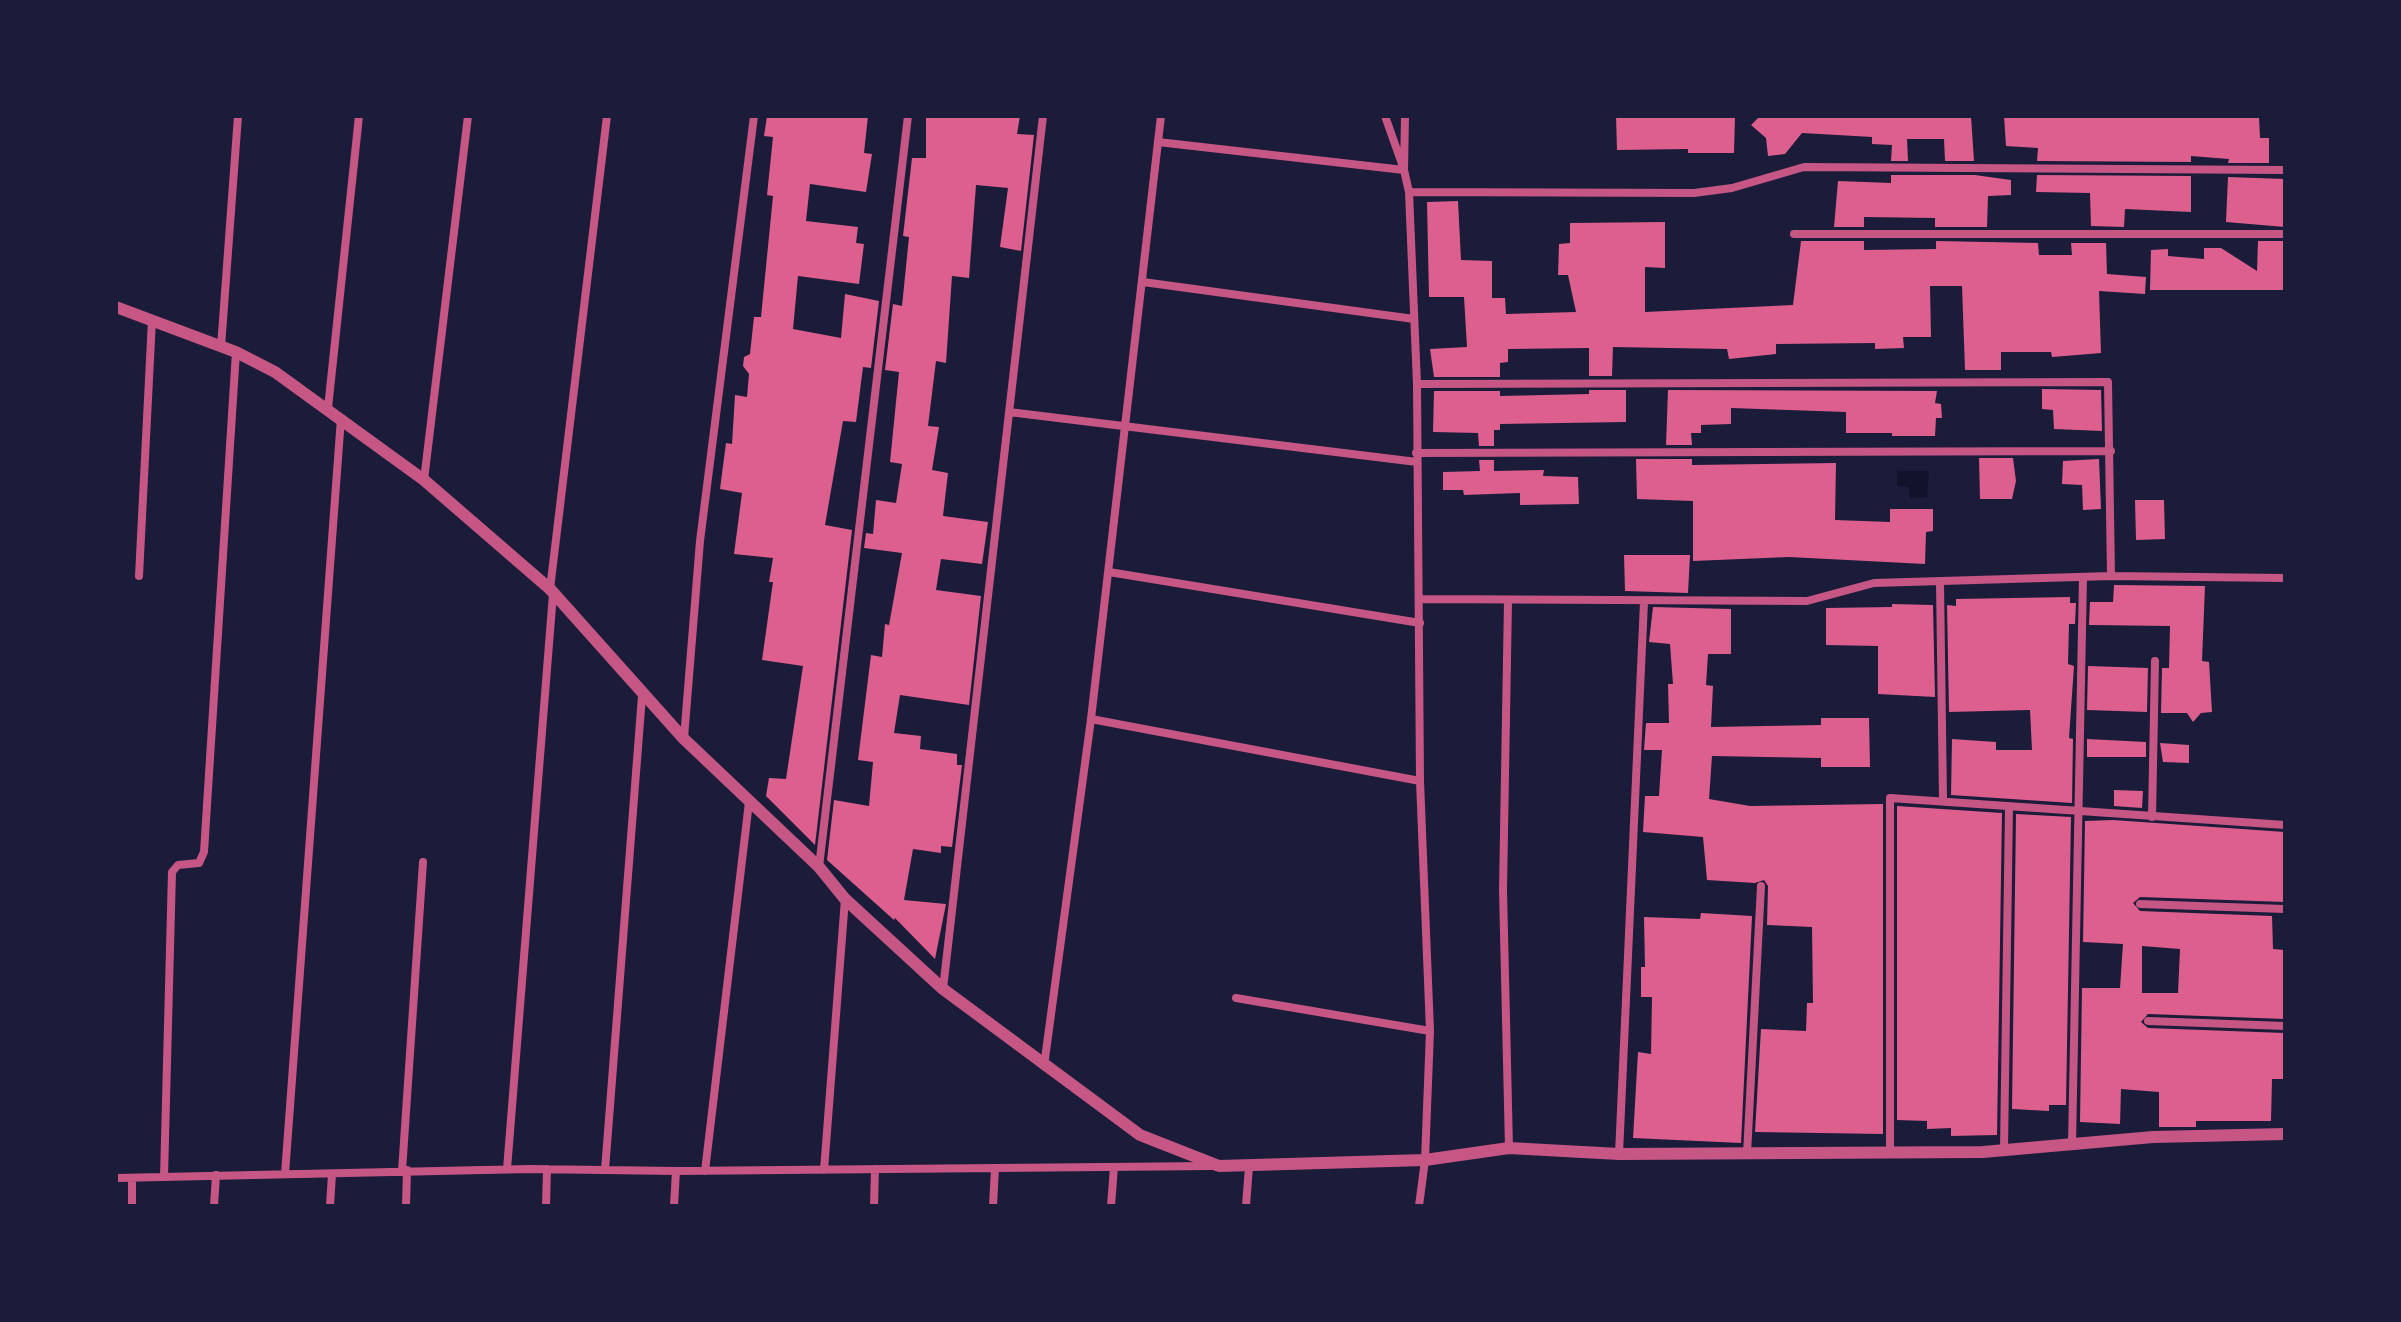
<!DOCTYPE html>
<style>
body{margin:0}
#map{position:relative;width:2401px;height:1322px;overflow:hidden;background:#1b1b3a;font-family:"IBM Plex Sans",sans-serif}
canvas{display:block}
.frame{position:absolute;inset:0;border:118px solid #1b1b3a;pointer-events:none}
</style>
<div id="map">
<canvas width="2401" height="1322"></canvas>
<div class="frame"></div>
</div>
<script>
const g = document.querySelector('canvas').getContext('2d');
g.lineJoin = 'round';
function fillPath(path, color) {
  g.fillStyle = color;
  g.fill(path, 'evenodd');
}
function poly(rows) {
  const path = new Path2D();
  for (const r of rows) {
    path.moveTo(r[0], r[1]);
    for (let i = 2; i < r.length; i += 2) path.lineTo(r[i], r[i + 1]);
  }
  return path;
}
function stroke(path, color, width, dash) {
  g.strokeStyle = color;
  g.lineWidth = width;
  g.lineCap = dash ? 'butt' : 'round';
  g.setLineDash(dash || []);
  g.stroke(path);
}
fillPath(poly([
 [1897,471,1929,471,1927,497,1909,498,1909,487,1897,486]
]), '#12122b');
fillPath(poly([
 [767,116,868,116,864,153,872,154,866,192,810,184,806,221,858,227,856,243,864,244,859,284,798,276,793,329,841,338,845,294,879,301,871,368,863,367,856,422,843,421,825,525,852,530,815,845,766,796,769,778,786,779,803,666,762,660,773,582,769,582,773,558,734,554,742,493,720,489,726,443,732,444,735,395,747,397,749,374,743,366,744,357,750,354,754,317,761,317,773,196,767,195,773,137,764,136],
 [926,116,1020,116,1017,134,1034,135,1021,251,1000,247,1008,188,976,185,969,278,952,276,946,363,936,361,928,426,939,427,932,470,948,473,943,516,988,522,982,564,941,559,936,590,981,596,969,705,900,695,894,733,921,736,920,749,957,754,957,765,962,765,952,847,941,846,941,853,913,849,904,900,946,904,935,959,895,918,894,920,827,860,834,800,869,806,873,762,858,760,871,655,882,657,885,624,889,625,902,553,864,548,866,533,873,534,876,500,896,503,902,464,890,462,899,372,885,370,893,304,902,306,909,237,903,236,912,158,926,158],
 [1616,116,1735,116,1734,153,1688,153,1688,149,1617,150],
 [1760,116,1971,116,1974,161,1945,161,1944,139,1907,139,1908,161,1891,161,1892,145,1872,144,1872,137,1802,133,1785,154,1768,156,1766,138,1751,125],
 [2004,116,2259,116,2260,138,2269,138,2269,163,2228,163,2229,159,2191,156,2191,162,2037,161,2038,148,2006,146],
 [1891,175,1975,175,2011,180,2011,195,1988,196,1987,227,1935,227,1935,218,1864,217,1864,227,1834,227,1838,181,1891,183],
 [2037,175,2191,176,2191,212,2125,209,2124,227,2091,226,2090,193,2036,192],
 [2228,177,2285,179,2285,227,2226,222],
 [1458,201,1461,260,1492,261,1492,298,1505,298,1506,314,1576,312,1568,275,1558,275,1559,244,1570,243,1570,223,1665,222,1665,268,1645,267,1645,312,1793,305,1801,241,1864,241,1864,250,1936,249,1936,241,2038,243,2039,255,2072,255,2071,243,2106,243,2107,274,2146,277,2145,294,2099,291,2101,353,2052,357,2051,352,2001,352,2001,370,1965,370,1962,286,1930,286,1931,337,1903,337,1904,348,1875,349,1875,343,1776,344,1776,354,1729,359,1727,349,1613,347,1612,376,1589,376,1589,348,1508,349,1508,362,1500,363,1500,377,1434,377,1430,349,1467,347,1464,297,1429,297,1427,202],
 [2258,241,2285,241,2285,290,2150,290,2151,250,2168,249,2168,256,2204,259,2204,248,2221,248,2257,271],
 [2042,389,2101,390,2102,431,2054,429,2053,410,2042,409],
 [1589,390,1626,390,1626,422,1500,424,1500,430,1494,430,1494,446,1479,446,1478,433,1433,432,1434,391,1500,391,1500,396,1589,394],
 [1668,390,1937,391,1935,403,1941,404,1942,418,1936,418,1935,436,1892,436,1892,433,1846,433,1846,412,1731,408,1731,424,1701,425,1701,433,1691,433,1692,445,1666,445],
 [1979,458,2013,458,2016,481,2012,499,1980,499],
 [1636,459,1692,459,1692,465,1836,463,1835,520,1890,522,1890,509,1933,509,1933,531,1926,532,1925,564,1789,557,1693,561,1693,501,1637,499],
 [2099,459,2101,509,2083,510,2082,485,2062,484,2063,461],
 [1479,460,1494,460,1494,471,1544,470,1543,476,1578,477,1579,504,1520,505,1520,493,1464,495,1463,490,1443,490,1443,472,1480,471],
 [2135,500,2164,500,2165,539,2136,540],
 [1624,555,1690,555,1688,593,1625,591],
 [2114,585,2205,586,2202,661,2209,662,2212,712,2201,713,2193,722,2187,713,2161,713,2162,668,2169,668,2170,626,2089,625,2090,602,2113,602],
 [2070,597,2070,603,2076,603,2075,624,2069,624,2068,664,2074,666,2069,738,2073,739,2072,803,1951,795,1952,739,1996,742,1996,750,2032,750,2030,710,1949,712,1947,605,1956,606,1956,599],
 [1892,604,1933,605,1935,697,1878,694,1878,646,1826,645,1826,608,1892,607],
 [1653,607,1731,609,1731,654,1708,654,1706,685,1713,686,1711,727,1821,725,1821,718,1869,718,1870,767,1821,767,1821,758,1712,756,1709,799,1750,806,1883,804,1883,1134,1755,1132,1761,1029,1806,1031,1807,1003,1813,1003,1812,927,1767,925,1768,886,1764,880,1755,883,1707,880,1703,837,1643,832,1645,796,1659,796,1662,750,1644,750,1646,723,1669,723,1668,684,1673,684,1670,644,1649,642],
 [2088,666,2148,668,2147,712,2087,710],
 [2087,739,2146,742,2146,757,2087,757],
 [2160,743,2189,745,2189,763,2163,762],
 [2114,790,2143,791,2142,808,2114,806],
 [1897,806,2002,813,1997,1135,1951,1136,1951,1128,1927,1129,1927,1121,1897,1120],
 [2016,814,2071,817,2066,1105,2049,1105,2049,1111,2012,1109],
 [2113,820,2285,832,2285,902,2140,897,2133,903,2140,911,2272,916,2273,949,2285,950,2285,1019,2148,1014,2141,1022,2148,1028,2285,1033,2285,1079,2272,1079,2271,1121,2196,1121,2196,1127,2159,1127,2159,1092,2121,1089,2120,1124,2080,1122,2082,988,2120,988,2123,944,2083,942,2085,821],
 [2142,946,2180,949,2178,993,2142,993],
 [1701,913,1752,916,1741,1143,1633,1138,1638,1052,1651,1054,1652,997,1641,997,1641,967,1645,967,1644,917,1700,919]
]), '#dd5f8e');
stroke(poly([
 [1385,116,1402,164],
 [1405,116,1404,170,1409,192,1417,384,1420,781,1430,1031,1425,1160,1419,1206],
 [1158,142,1404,170],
 [1409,192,1694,193,1732,188,1804,167,2285,170],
 [1794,234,2285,234],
 [1143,282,1414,319],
 [221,347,238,116],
 [1417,384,2108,382,2111,576],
 [328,408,359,116],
 [1009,412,1417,462],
 [1416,453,2111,451],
 [424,480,468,116],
 [1109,572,1420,623],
 [139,576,152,320],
 [1940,582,1943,799],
 [550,589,607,116],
 [1420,599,1807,601,1874,583,2111,576,2285,578],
 [1508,601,1503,890,1509,1148],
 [1091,719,1420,781],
 [684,738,700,541,754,116],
 [2152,817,2155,661],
 [819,867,908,116],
 [2140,904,2285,909],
 [943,989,1043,116],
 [1236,998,1430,1031],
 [2148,1021,2285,1026],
 [1044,1066,1091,719,1161,116],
 [2072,1144,2083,578],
 [2004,1149,2009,807],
 [1890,1153,1890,798,2285,825],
 [1619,1154,1644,602],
 [1747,1154,1761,886],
 [507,1169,553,594],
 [605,1170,642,696],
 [824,1170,845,899],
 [402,1171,423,862],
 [705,1171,749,802],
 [285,1174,341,418],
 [164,1177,172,872,178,865,199,863,204,852,236,352],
 [116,1178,530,1169,676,1171,1211,1166],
 [132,1206,132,1178],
 [214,1206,216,1175],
 [330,1206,332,1174],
 [406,1206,407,1170],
 [546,1206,547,1169],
 [674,1206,676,1171],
 [874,1206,875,1169],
 [993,1206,995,1168],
 [1111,1206,1114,1167],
 [1246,1206,1249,1166]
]), '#c65784', 8);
stroke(poly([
 [116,307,236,352,275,372,424,480,550,589,684,739,819,867,845,899,943,989,1140,1135,1219,1166,1425,1160,1509,1148,1619,1154,1983,1152,2153,1137,2285,1134]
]), '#c65784', 12);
</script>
